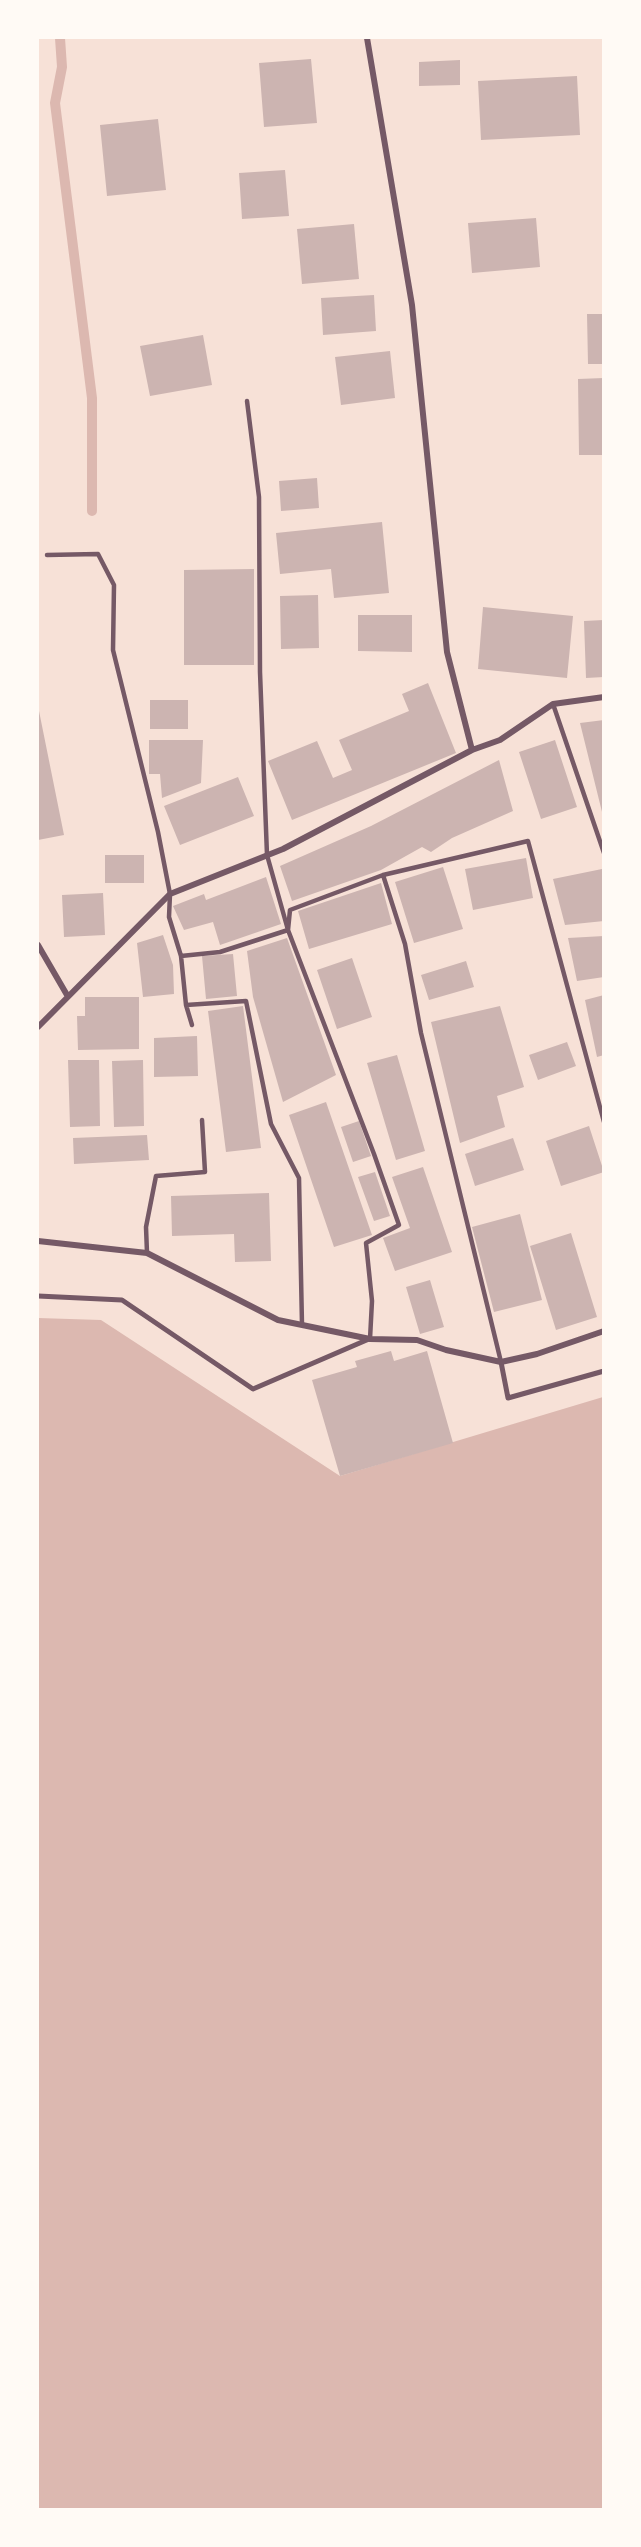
<!DOCTYPE html>
<style>
body{margin:0}
#map{position:relative;width:641px;height:2547px;overflow:hidden;background:#f7e1d7;font-family:"Asap Condensed",sans-serif}
canvas{display:block}
.frame{position:absolute;inset:0;border:39px solid #fffaf5;pointer-events:none}
</style>
<div id="map">
<canvas width="641" height="2547"></canvas>
<div class="frame"></div>
</div>
<script>
const g = document.querySelector('canvas').getContext('2d');
g.lineJoin = 'round';
function fillPath(path, color) {
  g.fillStyle = color;
  g.fill(path, 'evenodd');
}
function poly(rows) {
  const path = new Path2D();
  for (const r of rows) {
    path.moveTo(r[0], r[1]);
    for (let i = 2; i < r.length; i += 2) path.lineTo(r[i], r[i + 1]);
  }
  return path;
}
function stroke(path, color, width, dash) {
  g.strokeStyle = color;
  g.lineWidth = width;
  g.lineCap = dash ? 'butt' : 'round';
  g.setLineDash(dash || []);
  g.stroke(path);
}
fillPath(poly([
 [38,1318,101,1320,340,1476,603,1397,603,2509,38,2510]
]), '#dcb8b0');
stroke(poly([
 [60,38,62,67,55,103,92,398,92,511]
]), '#dcb8b0', 10);
fillPath(poly([
 [311,59,317,123,264,127,259,63],
 [460,60,460,85,419,86,419,62],
 [577,76,580,135,481,140,478,81],
 [158,119,166,190,107,196,100,125],
 [285,170,289,216,242,219,239,173],
 [536,218,540,267,472,273,468,223],
 [354,224,359,279,302,284,297,229],
 [374,295,376,331,323,335,321,298],
 [587,314,604,314,604,364,588,364],
 [203,335,212,385,150,396,140,346],
 [390,351,395,398,341,405,335,357],
 [604,378,604,455,579,455,578,379],
 [317,478,319,508,281,511,279,481],
 [382,522,389,593,334,598,331,569,280,574,276,533],
 [254,569,254,665,184,665,184,570],
 [318,595,319,648,281,649,280,596],
 [483,607,573,616,567,678,478,669],
 [358,615,412,615,412,652,358,651],
 [604,620,604,677,586,678,584,621],
 [428,683,456,753,292,820,268,761,317,741,333,778,352,770,339,740,409,711,402,694],
 [150,700,188,700,188,729,150,729],
 [38,706,64,835,38,840],
 [604,720,604,815,603,816,580,723],
 [149,740,203,740,201,783,162,798,160,774,149,774],
 [555,740,577,807,541,819,519,752],
 [499,760,513,811,452,838,431,852,422,847,381,870,292,901,280,866,371,826],
 [238,777,254,816,180,845,164,806],
 [105,855,144,855,144,883,105,883],
 [526,858,533,898,473,910,465,869],
 [443,867,463,929,414,943,395,882],
 [602,869,604,921,565,925,553,879],
 [266,877,281,924,220,945,213,922,184,930,173,906,204,894,206,900],
 [381,883,392,924,309,949,298,911],
 [103,893,105,935,64,937,62,895],
 [163,935,173,965,174,994,143,997,137,943],
 [604,936,604,977,577,981,568,938],
 [287,938,336,1075,283,1102,253,997,247,951],
 [233,954,237,996,206,999,202,956],
 [352,958,372,1017,337,1029,317,970],
 [466,961,474,987,429,1000,421,975],
 [604,995,604,1055,597,1057,585,1000],
 [85,997,139,997,139,1049,78,1050,77,1016,85,1016],
 [243,1006,261,1148,226,1152,208,1011],
 [500,1006,524,1087,497,1096,505,1127,460,1143,431,1022],
 [197,1036,198,1076,154,1077,154,1038],
 [567,1042,576,1066,538,1080,529,1055],
 [397,1055,425,1151,396,1160,367,1063],
 [68,1060,99,1060,100,1126,70,1127],
 [143,1060,144,1126,114,1127,112,1061],
 [326,1102,372,1235,334,1247,289,1115],
 [359,1121,371,1156,353,1162,341,1127],
 [589,1126,604,1172,561,1186,546,1141],
 [147,1135,149,1160,74,1164,73,1138],
 [513,1138,524,1170,475,1186,465,1154],
 [423,1167,452,1252,395,1271,383,1238,410,1228,392,1177],
 [375,1172,390,1216,374,1221,358,1177],
 [269,1193,271,1261,235,1262,234,1234,172,1236,171,1196],
 [520,1214,542,1300,494,1312,472,1227],
 [571,1233,597,1317,556,1330,530,1246],
 [430,1280,444,1327,420,1334,406,1287],
 [391,1351,394,1361,427,1351,453,1443,340,1476,312,1380,357,1367,355,1361]
]), '#ccb4b1');
stroke(poly([
 [247,401,259,497,260,672,267,855,288,930,374,1154,399,1225,366,1243,372,1301,370,1339],
 [47,555,98,554,114,585,113,650,158,832,170,894,169,917,181,956,186,1005,192,1025],
 [553,704,604,853],
 [383,875,405,944,421,1033,501,1362],
 [181,956,220,952,288,930,290,910,383,875,528,841,604,1122],
 [186,1005,246,1001,271,1124,299,1178,302,1325],
 [147,1253,146,1227,156,1176,205,1172,202,1120]
]), '#755966', 4.5);
stroke(poly([
 [38,1296,122,1300,253,1389,369,1339],
 [501,1362,508,1398,604,1371]
]), '#755966', 5);
stroke(poly([
 [367,38,412,305,447,652,472,750],
 [38,945,67,995],
 [38,1027,170,894,283,849,472,750,500,740,553,704,604,697],
 [38,1241,147,1253,278,1320,370,1339,417,1340,446,1350,501,1362,537,1354,604,1331]
]), '#755966', 6);
</script>
